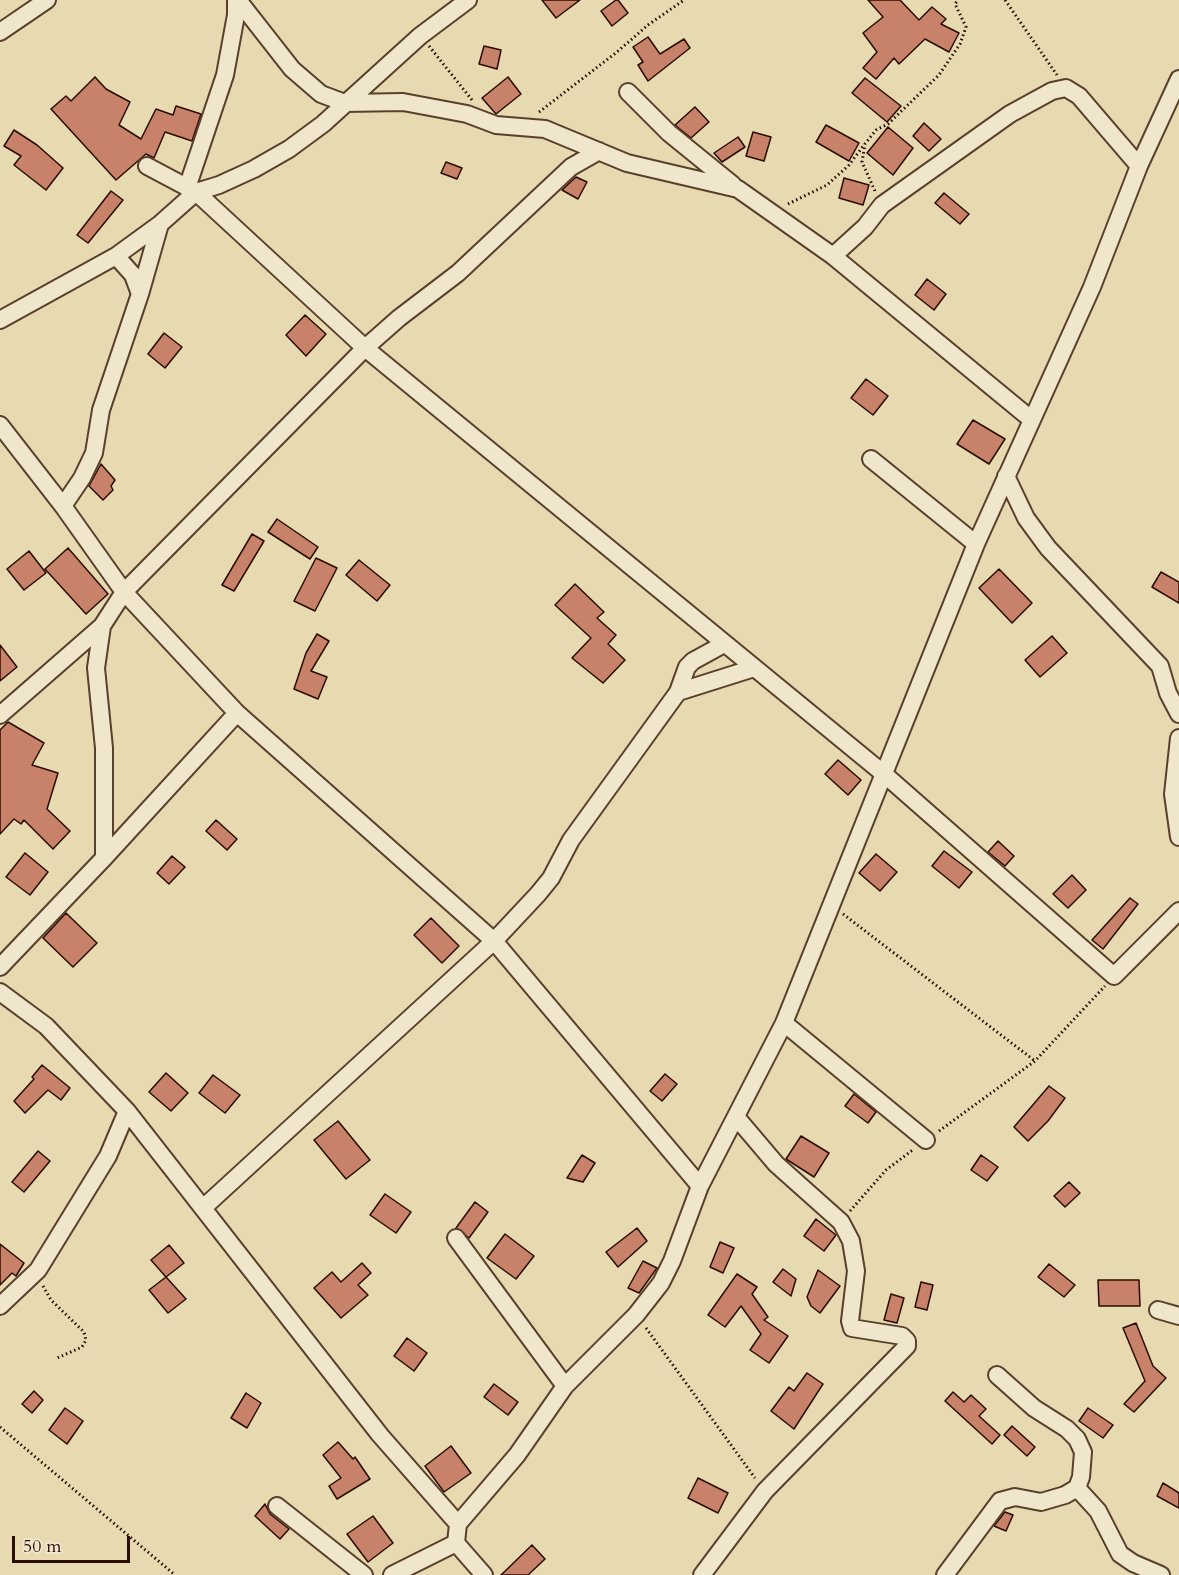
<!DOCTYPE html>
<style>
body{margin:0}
#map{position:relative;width:1179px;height:1575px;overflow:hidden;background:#e7d9b0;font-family:Cardo,serif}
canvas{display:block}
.scale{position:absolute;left:12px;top:1536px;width:118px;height:27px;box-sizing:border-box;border:3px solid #2a0d00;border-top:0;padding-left:8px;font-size:18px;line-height:21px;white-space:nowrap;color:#2a0d00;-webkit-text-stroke:4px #efe6cc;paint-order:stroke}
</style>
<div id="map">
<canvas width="1179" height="1575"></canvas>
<div class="scale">50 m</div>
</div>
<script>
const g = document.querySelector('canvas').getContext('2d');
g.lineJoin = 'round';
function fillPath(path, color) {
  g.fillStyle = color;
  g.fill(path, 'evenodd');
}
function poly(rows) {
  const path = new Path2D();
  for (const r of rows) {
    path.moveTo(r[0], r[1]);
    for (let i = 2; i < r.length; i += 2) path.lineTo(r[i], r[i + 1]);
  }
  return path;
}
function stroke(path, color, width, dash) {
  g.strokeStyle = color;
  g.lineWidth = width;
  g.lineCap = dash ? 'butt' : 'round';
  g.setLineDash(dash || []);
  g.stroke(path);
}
const building = poly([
 [542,0,580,0,556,18,542,0],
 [616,0,618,0,628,13,612,26,601,11,616,0],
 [868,0,900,0,919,20,932,7,946,19,941,24,959,33,949,52,925,39,899,64,894,58,876,79,863,68,877,52,863,33,883,17,868,0],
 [648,37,660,54,684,39,690,48,648,81,638,65,643,62,633,47,648,37],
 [484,46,501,50,497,69,479,64,484,46],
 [95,77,106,89,130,102,119,125,141,139,156,109,173,115,176,106,201,114,192,141,165,132,154,158,146,154,116,180,51,109,66,96,71,101,95,77],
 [508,77,521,94,496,114,482,98,508,77],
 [865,78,901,106,887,122,852,93,865,78],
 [695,107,709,122,691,138,675,125,695,107],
 [924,123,941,139,929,151,913,136,924,123],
 [826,125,859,143,849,161,816,142,826,125],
 [888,127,913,148,893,175,867,153,888,127],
 [14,130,37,145,63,168,46,190,14,165,21,156,4,146,14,130],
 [753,132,771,137,764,161,746,156,753,132],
 [738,137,745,147,722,162,714,153,738,137],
 [446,162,462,168,457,179,441,173,446,162],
 [576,177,587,182,578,199,562,190,576,177],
 [844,178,869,185,863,205,839,198,844,178],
 [111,191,123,200,88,243,77,235,111,191],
 [944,193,969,214,960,224,935,203,944,193],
 [927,279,946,294,934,310,915,295,927,279],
 [305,315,326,334,306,356,286,335,305,315],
 [164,333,182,347,165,368,148,354,164,333],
 [866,379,888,396,873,415,851,398,866,379],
 [973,420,1005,439,989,464,957,444,973,420],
 [101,464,115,480,111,486,113,490,103,500,89,486,101,464],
 [277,519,318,547,310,559,268,532,277,519],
 [252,534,264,541,234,591,222,585,252,534],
 [68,548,108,594,86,614,45,569,68,548],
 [29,551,46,573,24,590,7,569,29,551],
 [316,558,337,568,315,611,294,601,316,558],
 [359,560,390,585,377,601,346,575,359,560],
 [999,569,1032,603,1012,623,979,588,999,569],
 [1161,572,1179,582,1179,603,1152,587,1161,572],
 [575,584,604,612,597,618,616,635,608,644,625,660,603,683,572,658,591,638,555,605,575,584],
 [317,634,329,641,311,671,327,677,318,699,294,689,306,653,317,634],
 [1052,636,1067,653,1040,677,1025,660,1052,636],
 [0,645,17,667,0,681,0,645],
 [8,722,44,743,32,765,58,773,47,809,70,831,53,849,24,820,21,824,14,819,0,834,0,730,8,722],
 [838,760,861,780,848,795,825,774,838,760],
 [216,820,237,839,227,850,206,831,216,820],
 [998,841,1014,856,1005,866,988,852,998,841],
 [944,851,972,872,959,888,932,866,944,851],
 [25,853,48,872,30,895,6,877,25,853],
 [876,854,897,872,880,891,859,873,876,854],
 [172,856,185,867,169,884,157,873,172,856],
 [1072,875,1086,890,1068,908,1053,894,1072,875],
 [1130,898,1138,904,1103,949,1092,940,1130,898],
 [66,913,97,943,73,967,43,938,66,913],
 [431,918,459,946,442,963,414,935,431,918],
 [42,1065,70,1088,61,1100,48,1090,25,1113,14,1101,34,1079,32,1077,42,1065],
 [166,1073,188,1093,171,1111,149,1092,166,1073],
 [665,1074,677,1084,662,1101,650,1091,665,1074],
 [213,1075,240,1095,225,1113,199,1093,213,1075],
 [1049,1086,1065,1098,1048,1121,1028,1141,1014,1127,1049,1086],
 [854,1094,876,1112,868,1123,845,1106,854,1094],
 [338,1121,370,1160,346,1179,314,1140,338,1121],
 [801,1136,829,1153,814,1177,786,1159,801,1136],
 [38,1151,50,1161,24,1192,12,1182,38,1151],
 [582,1155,595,1163,583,1182,567,1178,582,1155],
 [981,1155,998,1167,987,1181,971,1170,981,1155],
 [1069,1182,1080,1193,1065,1207,1054,1196,1069,1182],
 [385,1194,411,1212,396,1233,370,1215,385,1194],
 [475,1202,488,1212,469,1238,456,1228,475,1202],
 [816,1219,836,1235,824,1251,804,1236,816,1219],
 [637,1228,647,1241,618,1267,606,1252,637,1228],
 [505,1234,534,1256,516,1279,487,1258,505,1234],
 [720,1242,734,1248,723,1273,710,1267,720,1242],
 [0,1244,24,1263,16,1276,12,1273,0,1285,0,1244],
 [169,1245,184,1263,166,1277,151,1260,169,1245],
 [643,1261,657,1268,639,1293,628,1288,643,1261],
 [362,1263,371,1273,358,1285,368,1295,341,1318,314,1288,332,1272,341,1282,362,1263],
 [1049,1264,1075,1285,1064,1297,1038,1277,1049,1264],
 [783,1269,796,1279,791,1296,773,1282,783,1269],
 [818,1270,840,1286,820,1313,811,1306,807,1297,818,1270],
 [737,1274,757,1287,752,1294,768,1317,764,1320,788,1336,769,1363,750,1350,761,1334,741,1306,725,1327,708,1315,737,1274],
 [166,1277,186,1299,168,1313,149,1290,166,1277],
 [1098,1280,1139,1280,1140,1306,1099,1306,1098,1280],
 [921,1282,933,1285,927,1310,915,1307,921,1282],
 [891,1294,904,1298,897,1323,884,1320,891,1294],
 [1136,1323,1153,1366,1166,1378,1134,1412,1124,1404,1145,1381,1123,1328,1136,1323],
 [407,1338,427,1353,414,1371,394,1356,407,1338],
 [807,1373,823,1384,794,1429,771,1411,789,1387,794,1391,807,1373],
 [494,1384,518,1402,508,1415,484,1397,494,1384],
 [34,1391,43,1400,32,1413,22,1404,34,1391],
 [953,1392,964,1402,971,1395,986,1409,979,1416,1000,1435,992,1444,945,1401,953,1392],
 [246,1393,261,1403,247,1428,231,1418,246,1393],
 [65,1408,83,1421,67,1444,49,1430,65,1408],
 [1088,1408,1113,1425,1103,1438,1079,1421,1088,1408],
 [1012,1426,1035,1447,1027,1456,1004,1435,1012,1426],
 [338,1442,353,1459,355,1457,370,1479,337,1499,329,1486,341,1478,323,1455,338,1442],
 [451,1446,471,1473,444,1492,425,1466,451,1446],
 [698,1478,728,1493,718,1513,688,1498,698,1478],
 [1163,1483,1179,1493,1179,1508,1157,1496,1163,1483],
 [265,1504,270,1514,289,1529,280,1539,255,1516,265,1504],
 [1005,1512,1013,1515,1006,1531,994,1526,1005,1512],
 [373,1516,393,1543,368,1562,347,1534,373,1516],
 [532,1545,545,1559,528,1575,501,1575,532,1545]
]);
fillPath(building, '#c8826a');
stroke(building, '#2a0d00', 1.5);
const minor = poly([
 [238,0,292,69,321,94,345,103,403,102,467,114,496,125,545,129,627,163,738,189,833,256,1032,420],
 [0,32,47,0],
 [628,92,669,133,733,185],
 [147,166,196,192,365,348,884,774,1114,976,1179,911],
 [187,188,225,75,236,15,236,0],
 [833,256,865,227,882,205,1010,114,1052,91,1066,88,1079,96,1139,166],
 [140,294,160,224],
 [0,320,116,256,160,224,196,192,219,185,254,169,289,149,323,124,420,36,468,0],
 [0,425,63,506,124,592,237,713,494,941,700,1186],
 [871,459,976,544],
 [1006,476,1026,518,1048,548,1160,666,1168,693,1179,714],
 [63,506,82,478,94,453,101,410,140,294,133,275,116,256],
 [102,626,96,668,104,748,104,858],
 [678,692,687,667,693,661,724,644],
 [0,715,102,626,124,592,365,348,399,318,458,273,571,167,599,151],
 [1179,738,1173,794,1179,837],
 [0,967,104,858,237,713],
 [0,992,46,1026,127,1111,380,1435,458,1524,456,1543,484,1575],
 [784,1023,926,1140],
 [203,1208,494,941,538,894,551,878,571,840,678,692,754,668],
 [456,1238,565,1386],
 [0,1306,38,1270,108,1156,127,1111],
 [1158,1310,1179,1316],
 [1077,1488,1098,1511,1120,1554,1133,1563,1161,1575],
 [277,1506,364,1575],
 [458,1524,517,1455,565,1386,636,1315,661,1283,672,1261,700,1186,784,1023,976,544,1092,287,1139,166,1179,79],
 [392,1575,456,1543],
 [702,1575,765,1491,907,1346,907,1341,902,1336,852,1328,850,1321,856,1271,851,1241,841,1222,776,1164,737,1118],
 [945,1575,1000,1501,1015,1497,1041,1502,1065,1495,1077,1488,1081,1477,1083,1452,1077,1439,1067,1429,1034,1408,997,1375]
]);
stroke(minor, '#59402c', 20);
stroke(poly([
 [1005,0,1057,75],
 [429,46,472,100],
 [539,112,617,52,648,25,684,0],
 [875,191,862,162,865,144,876,130,888,124,939,75,960,44,966,27,955,4,958,0],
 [788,204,827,185,849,165,864,145],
 [843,914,1035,1061],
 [939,1131,1035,1061,1105,986],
 [850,1211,886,1170,914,1149],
 [43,1286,51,1300,84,1332,86,1340,82,1347,57,1358],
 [646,1328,755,1478],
 [0,1427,175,1575]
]), '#2a0d00', 3, [1.5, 3]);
stroke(minor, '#efe6cc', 16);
</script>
